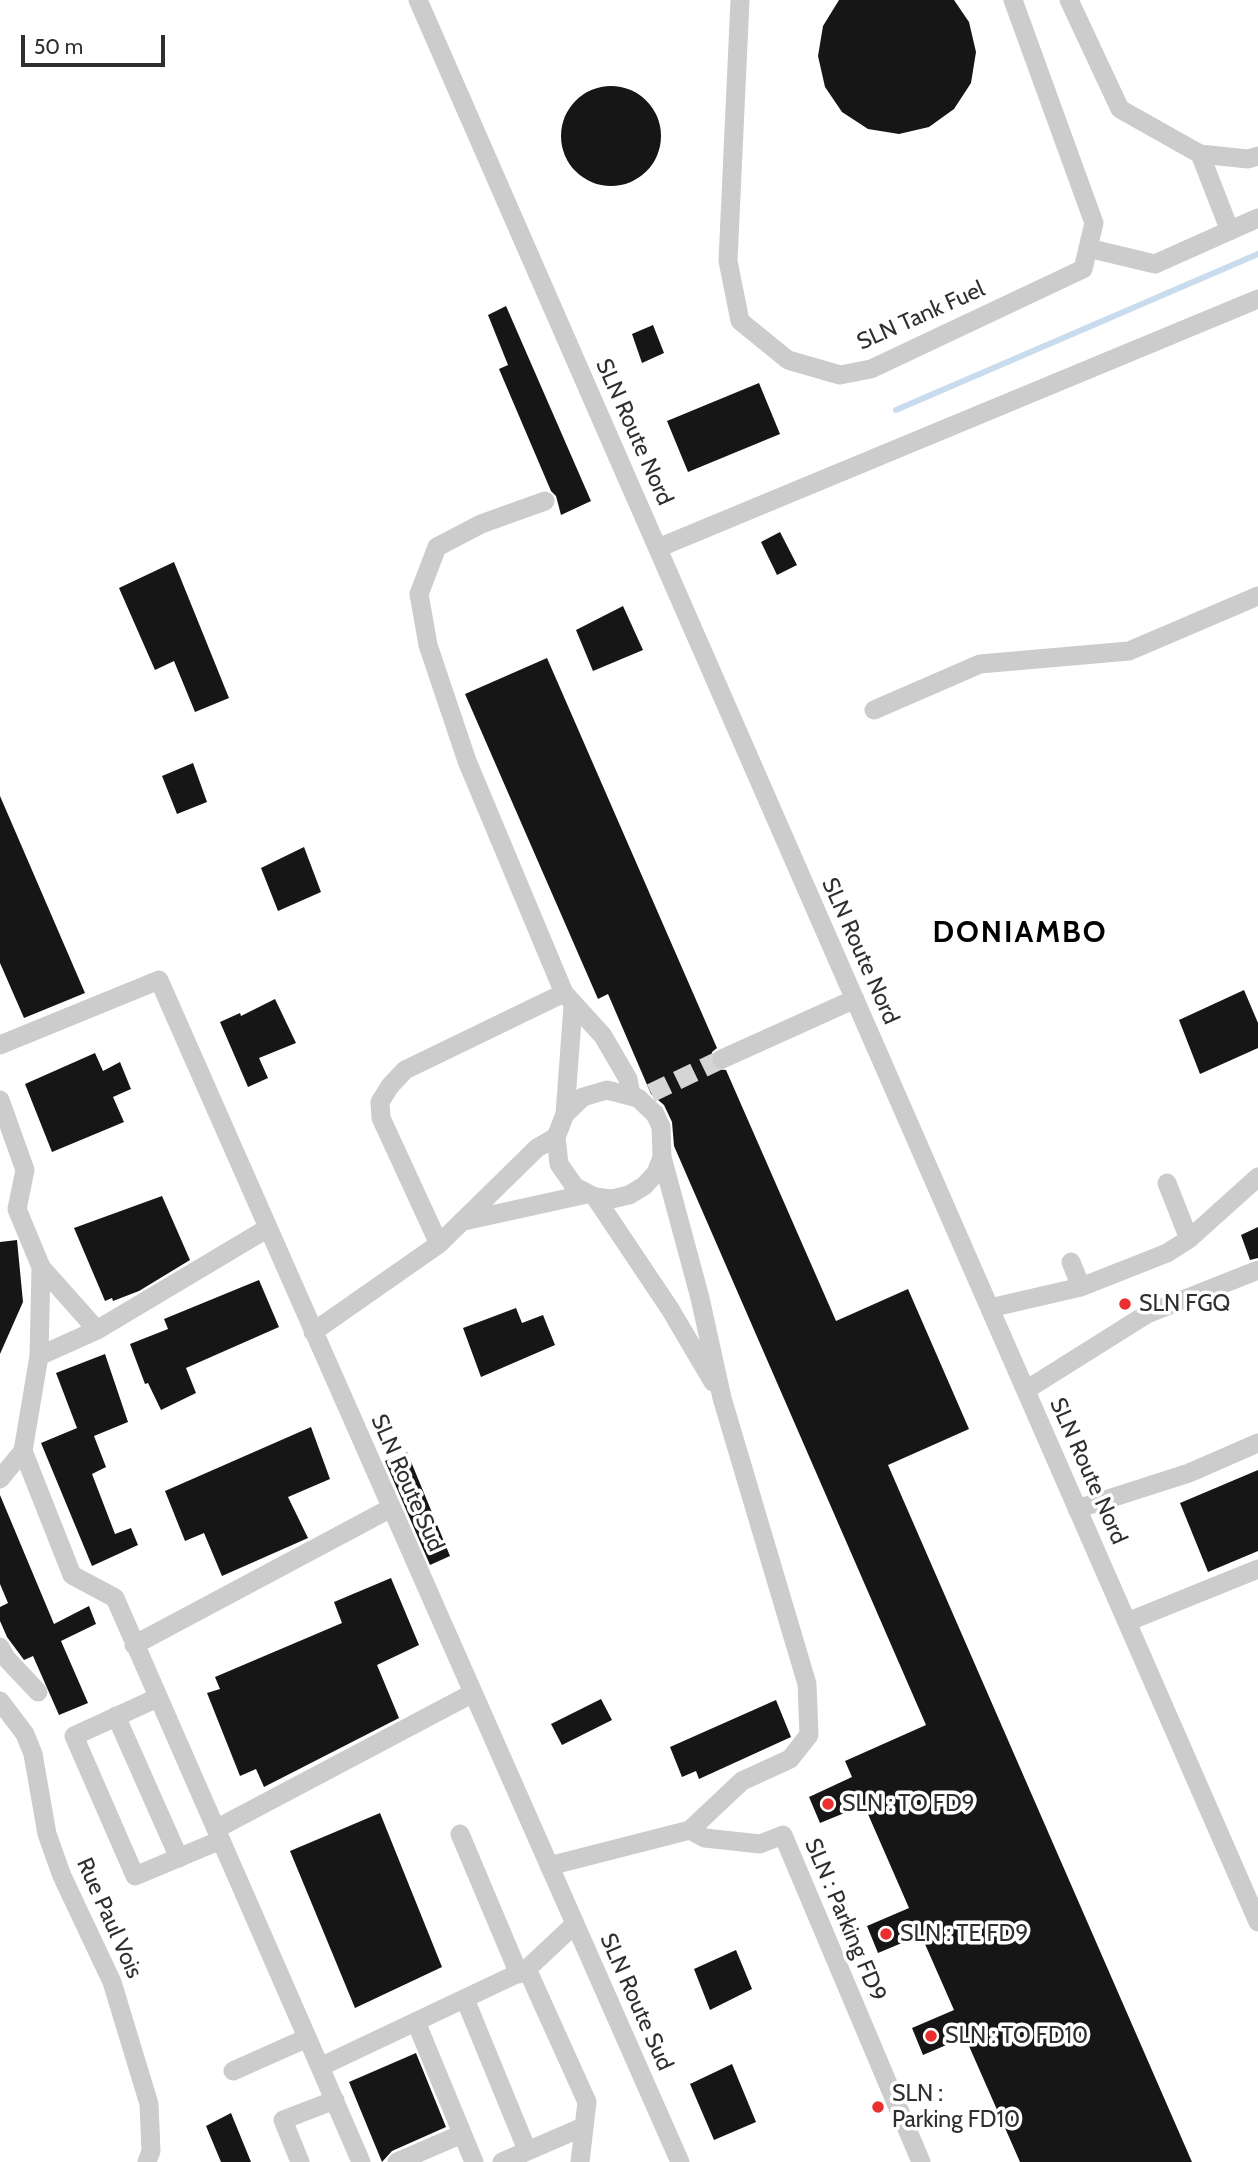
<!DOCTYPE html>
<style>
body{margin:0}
#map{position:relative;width:1258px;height:2162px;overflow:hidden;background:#fff;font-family:Cabin,sans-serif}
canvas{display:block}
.scale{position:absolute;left:21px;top:35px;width:144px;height:32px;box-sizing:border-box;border:4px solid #2f2f2f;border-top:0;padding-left:9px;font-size:21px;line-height:24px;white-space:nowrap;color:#2f2f2f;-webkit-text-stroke:5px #fff;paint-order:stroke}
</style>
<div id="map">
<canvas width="1258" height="2162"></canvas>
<div class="scale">50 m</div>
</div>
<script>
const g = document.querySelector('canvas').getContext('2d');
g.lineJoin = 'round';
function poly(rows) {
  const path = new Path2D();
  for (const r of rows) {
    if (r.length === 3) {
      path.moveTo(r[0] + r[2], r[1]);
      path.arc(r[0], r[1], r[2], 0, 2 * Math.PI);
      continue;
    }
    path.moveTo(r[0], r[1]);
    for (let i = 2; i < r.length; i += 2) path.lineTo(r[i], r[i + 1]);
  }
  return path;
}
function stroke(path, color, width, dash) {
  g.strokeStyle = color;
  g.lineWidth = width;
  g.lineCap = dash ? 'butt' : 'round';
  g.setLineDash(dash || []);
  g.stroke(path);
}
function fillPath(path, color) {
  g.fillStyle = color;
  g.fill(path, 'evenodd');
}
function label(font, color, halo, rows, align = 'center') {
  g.font = font + ' Cabin,sans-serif';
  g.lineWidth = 7;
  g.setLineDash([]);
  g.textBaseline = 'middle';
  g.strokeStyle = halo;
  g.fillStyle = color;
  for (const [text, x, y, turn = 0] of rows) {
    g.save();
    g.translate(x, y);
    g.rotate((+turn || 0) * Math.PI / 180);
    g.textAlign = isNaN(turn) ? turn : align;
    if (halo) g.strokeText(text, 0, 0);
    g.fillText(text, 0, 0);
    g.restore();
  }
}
stroke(poly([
 [896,410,1258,254]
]), '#c9dced', 6);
fillPath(poly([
 [839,0,954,0,969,22,976,52,971,83,954,109,929,127,899,134,868,129,842,112,825,87,818,56,823,26],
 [611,136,50],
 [506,306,591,501,561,515,556,496,551,491,499,369,508,365,488,315],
 [653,325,664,353,642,363,632,334],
 [759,383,780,434,688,472,667,421],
 [780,532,797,565,777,575,761,542],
 [174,562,229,698,195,712,174,661,155,670,119,588],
 [623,606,643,650,593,671,576,630],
 [547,658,717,1048,712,1052,711,1063,715,1069,726,1070,836,1321,908,1289,969,1429,888,1465,1192,2162,1020,2162,965,2037,923,2055,912,2028,954,2010,921,1935,878,1953,867,1926,909,1908,864,1805,820,1823,809,1797,852,1777,845,1761,926,1725,674,1146,672,1122,664,1105,651,1094,608,994,598,999,465,694],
 [193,763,207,802,177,814,162,776],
 [0,796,85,993,24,1018,0,963],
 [304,847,321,892,278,911,261,868],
 [1244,990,1258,1023,1258,1048,1200,1074,1179,1020],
 [275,999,296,1043,259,1058,268,1078,248,1087,220,1022,240,1013,241,1016],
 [95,1053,103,1071,120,1062,131,1089,113,1097,124,1122,52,1152,25,1084],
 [162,1196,190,1260,139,1291,113,1301,112,1298,105,1301,74,1228],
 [1258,1227,1258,1258,1250,1260,1241,1235],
 [17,1240,23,1302,0,1354,0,1242],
 [259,1280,279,1327,186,1368,196,1393,161,1410,148,1383,145,1384,130,1344,168,1329,164,1319],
 [516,1308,522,1323,543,1315,555,1345,481,1377,463,1328],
 [105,1354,128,1422,94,1436,106,1467,92,1474,115,1534,131,1528,138,1545,92,1566,41,1443,77,1428,56,1373],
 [311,1427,330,1479,288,1497,308,1538,222,1576,204,1533,185,1541,165,1491],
 [407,1452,450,1556,430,1565,385,1461],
 [1258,1470,1258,1551,1208,1572,1180,1503],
 [0,1495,54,1624,89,1606,96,1624,61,1641,88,1703,59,1715,33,1656,24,1660,7,1637,0,1621,0,1607,8,1603,0,1584],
 [391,1578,419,1645,377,1665,399,1718,264,1787,256,1769,240,1776,207,1693,220,1689,215,1677,342,1623,334,1602],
 [601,1699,612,1720,562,1745,551,1724],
 [776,1700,791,1737,699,1779,696,1771,682,1777,670,1747],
 [380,1813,442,1967,355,2008,290,1851],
 [736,1950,752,1989,710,2010,694,1969],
 [416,2053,446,2127,392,2151,382,2162,349,2082],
 [732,2064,756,2122,714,2140,690,2084],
 [231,2113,251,2162,221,2162,206,2126]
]), '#161616');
stroke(poly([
 [651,1093,722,1059]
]), '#d5d5d5', 19, [19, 10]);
stroke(poly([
 [418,0,1258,1922],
 [740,0,728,261,740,321,788,360,840,375,871,369,1083,269,1094,223,1013,0],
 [1069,0,1120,109,1200,154,1248,159,1258,156],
 [1200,154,1230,231],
 [1088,248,1155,264,1258,218],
 [545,501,481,524,437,547,419,594,428,645,467,761,564,993,603,1036,628,1079,631,1094],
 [658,548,1258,299],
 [874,710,980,664,1129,651,1258,596],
 [0,1045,159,980,680,2162],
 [722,1059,855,999],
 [0,1100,25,1170,17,1209,41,1267,39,1356],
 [565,1114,583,1097,607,1090,638,1098,655,1114,661,1127,662,1157,656,1173,644,1186,629,1195,612,1199,595,1197,575,1187,559,1164,556,1137,565,1114,573,1006],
 [662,1157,700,1298,722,1398,807,1684,809,1735,790,1759,742,1781,690,1830],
 [1167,1183,1189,1239],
 [595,1197,670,1309,713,1382],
 [464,1221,587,1194],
 [439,1244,381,1118,380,1102,390,1086,405,1070,564,993],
 [1071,1262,1081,1287],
 [41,1267,97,1330],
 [990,1308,1081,1287,1167,1253,1189,1239,1258,1177],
 [313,1332,439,1244,537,1148,556,1137],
 [1026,1390,1147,1314,1258,1270],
 [0,1479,23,1451],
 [1077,1509,1189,1473,1258,1443],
 [1127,1622,1258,1569],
 [134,1645,391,1508],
 [0,1647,6,1658,38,1692],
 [473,1693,216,1829,320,2067,527,1969,575,1924],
 [157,1698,74,1736,135,1876,221,1840],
 [0,1701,25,1734,33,1754,47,1834,62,1876,112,1982,149,2104,151,2151,147,2162],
 [116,1716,179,1858],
 [216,1829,115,1598,72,1575,23,1451,39,1356,97,1330,268,1228],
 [460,1834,519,1974],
 [549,1866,690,1830,705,1838,760,1844,783,1835,921,2162],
 [527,1969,587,2102,580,2162],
 [465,1999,527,2150],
 [416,2022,474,2162],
 [320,2067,361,2162],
 [233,2071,307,2038],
 [300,2162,283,2120,335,2100],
 [397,2162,462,2134],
 [502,2162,583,2127]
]), '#ccc', 19);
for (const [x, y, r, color] of [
 [1125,1304,7,"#ea302e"],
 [828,1804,7,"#ea302e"],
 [886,1934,7,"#ea302e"],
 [931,2036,7,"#ea302e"],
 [878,2107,7,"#ea302e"]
]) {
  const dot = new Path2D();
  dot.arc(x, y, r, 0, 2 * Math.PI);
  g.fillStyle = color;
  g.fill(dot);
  stroke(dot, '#fff', 2.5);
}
label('23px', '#2f2f2f', '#fff', [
 ["SLN Tank Fuel",921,316,-24],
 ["SLN Route Nord",634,432,66],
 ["SLN Route Nord",860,951,66],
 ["SLN Route Nord",1088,1471,66],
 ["SLN Route Sud",407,1483,66],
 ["Rue Paul Vois",109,1918,66],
 ["SLN : Parking FD9",845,1920,67],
 ["SLN Route Sud",636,2002,66]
]);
label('23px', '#2f2f2f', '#fff', [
 ["SLN FGQ",1139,1304],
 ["SLN : TO FD9",842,1804],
 ["SLN : TE FD9",900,1934],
 ["SLN : TO FD10",945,2036],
 ["SLN :",892,2094],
 ["Parking FD10",892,2120]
], 'left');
g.letterSpacing = '2px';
label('bold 30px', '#000', '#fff', [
 ["DONIAMBO",1020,933]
]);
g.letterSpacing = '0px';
</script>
